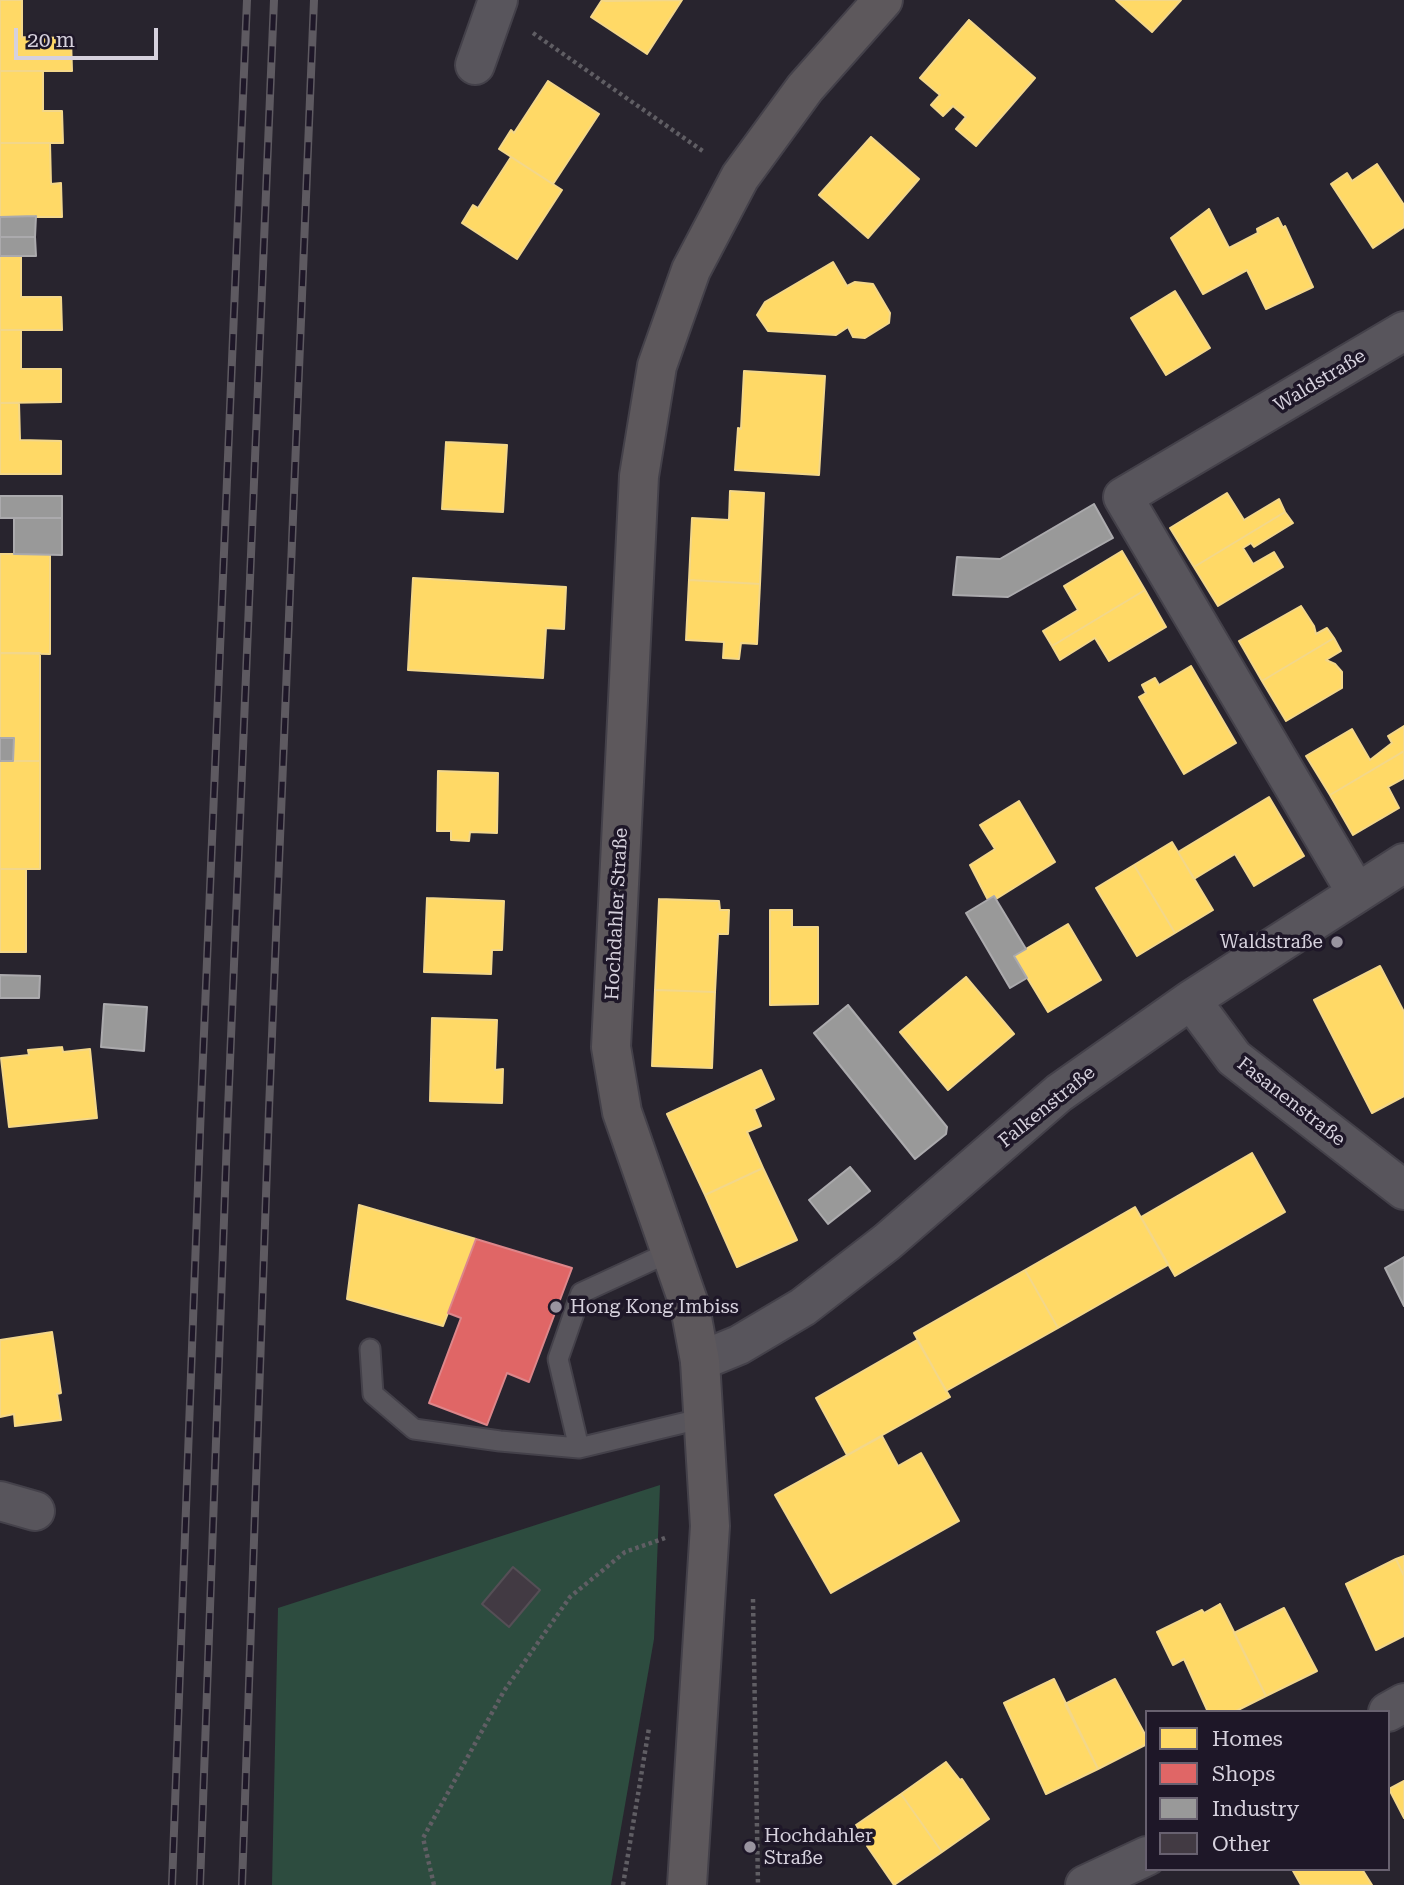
<!DOCTYPE html>
<meta charset="utf-8">
<style>
body{margin:0}
#map{position:relative;width:1404px;height:1885px;overflow:hidden;background:#28242e;font-family:"Roboto Serif",serif}
canvas{display:block}
.legend{position:absolute;left:1145px;top:1710px;width:245px;height:161px;box-sizing:border-box;background:#1e1728;border:2px solid #686170;margin:0;padding:9px 12px;list-style:none;font-size:21px;color:#d6d1dd}
.legend li{display:flex;align-items:center;gap:14px;height:35px}
.legend b{width:35px;border:2px solid #686170}
.scale{position:absolute;left:14px;top:28px;width:144px;height:32px;box-sizing:border-box;border:4px solid #d6d1dd;border-top:0;padding-left:9px;font-size:21px;line-height:24px;white-space:nowrap;color:#d6d1dd;-webkit-text-stroke:5px #1e1728;paint-order:stroke}
</style>
<div id="map">
<canvas width="1404" height="1885"></canvas>
<ul class="legend">
<li><b style="height:19px;background:#ffd966"></b>Homes</li>
<li><b style="height:19px;background:#e06666"></b>Shops</li>
<li><b style="height:19px;background:#999"></b>Industry</li>
<li><b style="height:19px;background:#423a43"></b>Other</li>
</ul>
<div class="scale">20 m</div>
</div>
<script>
const g = document.querySelector('canvas').getContext('2d');
g.lineJoin = 'round';
function fillPath(path, color) {
  g.fillStyle = color;
  g.fill(path, 'evenodd');
}
function poly(rows) {
  const path = new Path2D();
  for (const r of rows) {
    path.moveTo(r[0], r[1]);
    for (let i = 2; i < r.length; i += 2) path.lineTo(r[i], r[i + 1]);
  }
  return path;
}
function stroke(path, color, width, dash) {
  g.strokeStyle = color;
  g.lineWidth = width;
  g.lineCap = dash ? 'butt' : 'round';
  g.setLineDash(dash || []);
  g.stroke(path);
}
function label(font, color, halo, rows, align = 'center') {
  g.font = font + ' "Roboto Serif",serif';
  g.lineWidth = 7;
  g.setLineDash([]);
  g.textBaseline = 'middle';
  g.strokeStyle = halo;
  g.fillStyle = color;
  for (const [text, x, y, turn = 0] of rows) {
    g.save();
    g.translate(x, y);
    g.rotate((+turn || 0) * Math.PI / 180);
    g.textAlign = isNaN(turn) ? turn : align;
    if (halo) g.strokeText(text, 0, 0);
    g.fillText(text, 0, 0);
    g.restore();
  }
}
fillPath(poly([
 [660,1485,654,1639,611,1885,272,1885,278,1608]
]), '#2d4c3f');
const homes = poly([
 [0,0,22,0,22,37,71,38,72,71,0,71,0,0],
 [602,0,606,1,682,0,647,54,591,17,602,0],
 [1116,0,1181,0,1152,32,1116,0],
 [969,20,1035,78,976,146,956,129,966,117,953,106,943,116,931,105,940,95,920,78,969,20],
 [0,71,43,71,43,111,62,111,63,143,0,143,0,71],
 [548,81,599,114,553,184,499,149,511,130,514,133,548,81],
 [871,137,919,179,868,238,819,195,871,137],
 [0,143,50,143,51,184,61,183,62,217,0,217,0,143],
 [511,157,562,190,517,259,462,223,473,205,478,208,511,157],
 [1377,164,1404,205,1404,227,1373,248,1331,184,1347,173,1352,181,1377,164],
 [1209,209,1229,248,1258,233,1257,229,1278,218,1283,228,1285,226,1313,287,1266,309,1247,270,1203,294,1171,238,1209,209],
 [21,255,21,297,61,297,62,330,0,330,0,256,21,255],
 [833,262,847,286,855,282,873,284,890,313,889,323,865,338,853,337,848,327,836,335,768,331,757,315,765,302,833,262],
 [1175,291,1210,348,1166,375,1131,318,1175,291],
 [0,330,21,330,21,369,61,369,61,402,0,403,0,330],
 [744,371,825,376,819,475,735,470,738,428,741,429,744,371],
 [0,403,19,403,20,440,61,441,61,474,0,474,0,403],
 [446,442,507,445,503,512,442,509,446,442],
 [730,491,764,493,760,584,689,580,692,518,729,520,730,491],
 [1227,493,1244,520,1279,499,1285,512,1194,567,1170,528,1227,493],
 [1285,512,1293,523,1254,547,1251,543,1243,548,1253,564,1274,552,1283,567,1218,606,1194,567,1285,512],
 [1122,551,1145,590,1052,646,1043,631,1078,610,1064,586,1122,551],
 [0,554,50,554,50,654,0,653,0,554],
 [413,578,566,587,564,629,546,628,543,678,408,670,413,578],
 [689,580,760,584,757,644,741,643,739,659,723,658,724,642,686,640,689,580],
 [1145,590,1166,627,1109,661,1095,638,1060,660,1052,646,1145,590],
 [1301,606,1314,626,1316,634,1327,628,1334,638,1262,681,1239,641,1301,606],
 [1334,638,1341,651,1326,660,1335,664,1342,672,1342,688,1286,721,1262,681,1334,638],
 [0,653,40,653,40,761,13,761,14,738,0,738,0,653],
 [1191,666,1236,743,1184,774,1139,697,1146,693,1142,685,1155,678,1159,685,1191,666],
 [1404,726,1404,751,1330,795,1306,756,1352,729,1370,760,1392,743,1388,736,1404,726],
 [1404,751,1404,778,1388,787,1399,808,1353,835,1330,795,1404,751],
 [0,761,40,761,40,869,0,869,0,761],
 [438,771,498,773,497,833,470,832,469,841,451,840,451,831,437,831,438,771],
 [1269,797,1304,856,1254,886,1235,854,1194,879,1178,852,1269,797],
 [1019,801,1055,862,996,899,994,896,988,900,970,865,995,849,980,825,1019,801],
 [1172,842,1213,910,1175,933,1134,865,1172,842],
 [1134,865,1175,933,1137,956,1096,888,1134,865],
 [0,869,26,869,26,952,0,952,0,869],
 [427,898,504,901,502,950,492,950,491,974,424,972,427,898],
 [659,899,719,901,720,910,729,910,728,934,718,934,715,992,655,990,659,899],
 [770,910,792,910,792,927,818,927,818,1004,770,1005,770,910],
 [1068,924,1101,980,1048,1012,1014,956,1068,924],
 [1380,966,1404,1012,1404,1096,1372,1113,1314,1000,1380,966],
 [966,977,1014,1034,948,1090,900,1032,966,977],
 [655,990,715,992,712,1068,652,1066,655,990],
 [432,1018,497,1020,495,1070,503,1069,502,1103,430,1101,432,1018],
 [62,1047,63,1052,90,1049,97,1118,9,1127,1,1058,29,1055,28,1050,62,1047],
 [761,1070,774,1099,754,1109,761,1126,747,1132,763,1168,705,1195,667,1114,761,1070],
 [1252,1153,1285,1212,1175,1276,1141,1217,1252,1153],
 [763,1168,797,1240,737,1267,705,1195,763,1168],
 [359,1205,476,1239,443,1326,347,1299,359,1205],
 [1135,1207,1168,1265,1058,1328,1025,1270,1135,1207],
 [1025,1270,1058,1328,946,1391,914,1333,1025,1270],
 [52,1332,61,1393,57,1394,61,1420,15,1426,14,1414,0,1417,0,1340,52,1332],
 [917,1340,950,1397,847,1455,816,1398,917,1340],
 [882,1436,898,1466,921,1453,959,1521,831,1593,775,1495,882,1436],
 [1404,1556,1404,1576,1396,1559,1404,1556],
 [1396,1559,1404,1576,1404,1636,1376,1650,1346,1584,1396,1559],
 [1220,1604,1266,1696,1234,1712,1208,1712,1184,1659,1173,1665,1157,1632,1202,1610,1204,1613,1220,1604],
 [1284,1608,1317,1671,1266,1696,1234,1633,1284,1608],
 [1054,1679,1098,1769,1046,1794,1004,1703,1054,1679],
 [1115,1679,1147,1738,1147,1744,1098,1769,1065,1704,1115,1679],
 [946,1762,960,1780,962,1779,989,1819,942,1852,901,1794,946,1762],
 [1404,1781,1404,1818,1389,1789,1404,1781],
 [901,1794,942,1852,894,1885,867,1846,869,1844,856,1825,901,1794],
 [1292,1869,1362,1869,1372,1885,1301,1885,1292,1869]
]);
fillPath(homes, '#ffd966');
stroke(homes, '#f3d78a', 2);
const shops = poly([
 [476,1239,572,1268,529,1382,507,1373,487,1425,429,1403,461,1318,448,1313,476,1239]
]);
fillPath(shops, '#e06666');
stroke(shops, '#dd868a', 2);
const industry = poly([
 [36,216,35,237,0,237,0,217,36,216],
 [0,237,35,237,36,256,0,256,0,237],
 [0,496,62,496,62,518,0,518,0,496],
 [1094,504,1113,538,1008,597,953,595,957,557,1000,559,1094,504],
 [14,518,62,518,62,555,14,554,14,518],
 [0,738,14,738,13,761,0,761,0,738],
 [994,896,1026,949,1014,956,1027,978,1010,988,966,913,994,896],
 [0,975,40,976,39,998,0,998,0,975],
 [104,1004,147,1007,144,1051,101,1047,104,1004],
 [848,1005,947,1127,946,1134,915,1159,814,1033,848,1005],
 [850,1167,870,1191,828,1224,809,1200,850,1167],
 [1404,1257,1404,1306,1385,1268,1404,1257]
]);
fillPath(industry, '#999');
stroke(industry, '#abaaad', 2);
const building = poly([
 [513,1567,540,1590,509,1627,482,1604,513,1567]
]);
fillPath(building, '#423a43');
stroke(building, '#554f56', 2);
const lane = poly([
 [370,1349,373,1394,414,1429,500,1441,579,1448,704,1418],
 [579,1448,558,1359,581,1293,672,1251]
]);
const street = poly([
 [475,65,498,0],
 [1356,892,1123,497,1404,331],
 [1191,1000,1234,1058,1404,1190],
 [700,1361,739,1345,803,1307,887,1242,1059,1093,1191,1000,1404,863],
 [0,1501,35,1511],
 [1388,1712,1404,1703],
 [1085,1885,1147,1856]
]);
const secondary = poly([
 [687,1885,710,1526,700,1361,690,1307,622,1112,611,1047,639,476,657,366,691,270,740,177,805,88,883,0]
]);
stroke(lane, '#44414a', 23);
stroke(street, '#44414a', 42);
stroke(secondary, '#44414a', 42);
stroke(poly([
 [533,33,704,152],
 [753,1599,758,1885],
 [434,1885,423,1838,504,1691,570,1597,625,1552,665,1538],
 [623,1885,649,1728]
]), '#605e64', 4.5, [3.5, 3.5]);
stroke(lane, '#58555c', 19);
stroke(street, '#58555c', 38);
stroke(secondary, '#5d585c', 38);
const rail = poly([
 [172,1885,201,1105,247,0],
 [200,1885,228,1109,274,0],
 [242,1885,269,1109,314,0]
]);
stroke(rail, '#5e5a61', 8);
stroke(rail, '#1e1728', 5, [16]);
for (const [x, y, r, color] of [
 [1337,942,7,"#9994a0"],
 [556,1307,7,"#9994a0"],
 [750,1847,7,"#9994a0"]
]) {
  const dot = new Path2D();
  dot.arc(x, y, r, 0, 2 * Math.PI);
  g.fillStyle = color;
  g.fill(dot);
  stroke(dot, '#1e1728', 2.5);
}
label('19px', '#d6d1dd', '#1e1728', [
 ["Waldstraße",1320,381,-31],
 ["Hochdahler Straße",617,914,-87],
 ["Fasanenstraße",1291,1102,38],
 ["Falkenstraße",1047,1107,-39]
]);
label('19px', '#d6d1dd', '#1e1728', [
 ["Waldstraße",1323,942,"right"],
 ["Hong Kong Imbiss",570,1307],
 ["Hochdahler",764,1836],
 ["Straße",764,1858]
], 'left');
</script>
